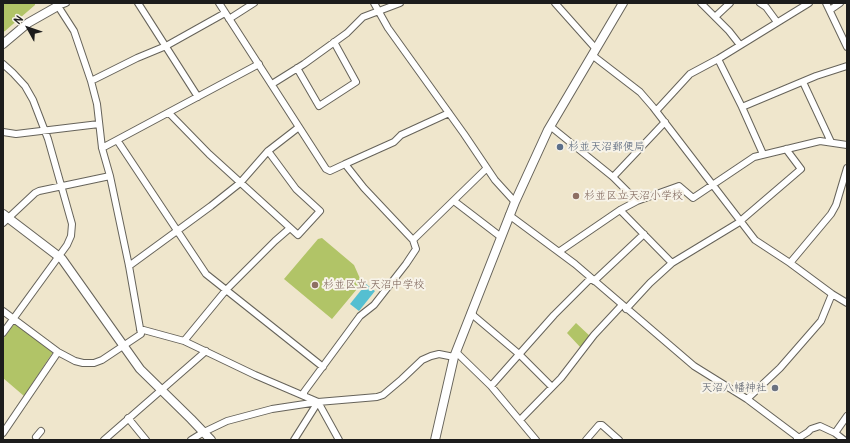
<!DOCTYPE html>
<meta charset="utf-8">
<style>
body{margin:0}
#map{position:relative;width:850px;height:443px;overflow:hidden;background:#efe6cc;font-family:Pangolin,sans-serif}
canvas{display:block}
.frame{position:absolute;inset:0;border:4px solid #1c1c1c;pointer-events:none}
.north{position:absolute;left:8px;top:8px;width:40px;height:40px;-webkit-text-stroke:3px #f7f3e8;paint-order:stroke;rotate:310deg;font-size:11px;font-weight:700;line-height:16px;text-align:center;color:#1c1c1c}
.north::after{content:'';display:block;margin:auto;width:14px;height:18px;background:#1c1c1c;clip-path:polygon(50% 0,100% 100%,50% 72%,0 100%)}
</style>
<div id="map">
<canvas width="850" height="443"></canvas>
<div class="frame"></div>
<div class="north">N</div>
</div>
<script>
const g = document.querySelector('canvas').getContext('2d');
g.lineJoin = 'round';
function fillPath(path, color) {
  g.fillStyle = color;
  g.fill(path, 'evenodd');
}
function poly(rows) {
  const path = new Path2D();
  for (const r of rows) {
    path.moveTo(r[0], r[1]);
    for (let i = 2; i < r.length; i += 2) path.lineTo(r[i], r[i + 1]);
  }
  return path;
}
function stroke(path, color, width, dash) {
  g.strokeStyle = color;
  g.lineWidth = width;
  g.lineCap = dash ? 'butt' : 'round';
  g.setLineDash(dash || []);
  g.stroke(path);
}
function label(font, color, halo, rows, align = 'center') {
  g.font = font + ' Pangolin,"Klee One",sans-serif';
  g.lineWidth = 4;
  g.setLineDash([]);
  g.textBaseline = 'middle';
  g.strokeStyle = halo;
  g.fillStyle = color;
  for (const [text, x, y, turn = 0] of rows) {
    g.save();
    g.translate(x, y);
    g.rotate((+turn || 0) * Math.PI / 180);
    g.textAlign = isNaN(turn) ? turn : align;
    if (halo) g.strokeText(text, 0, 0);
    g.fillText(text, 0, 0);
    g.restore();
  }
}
fillPath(poly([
 [3,3,35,3,35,5,5,31,3,32],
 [322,238,354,265,362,283,332,319,284,279,318,239],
 [15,323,53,352,24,396,3,378,3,339],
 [576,323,591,337,581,348,567,333]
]), '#b1c467');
fillPath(poly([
 [366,284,375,291,359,311,350,304]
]), '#55bfd1');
const minor = poly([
 [138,3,198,97],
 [219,3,326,169,330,171,345,164,364,188,413,240,416,249,406,264,374,305,360,316,304,392,304,395],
 [374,3,388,28,464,134,495,180,515,202],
 [555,3,596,49],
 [701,3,729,31,740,45],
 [760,3,766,7,777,22],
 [826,3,847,47],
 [58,6,66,3],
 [830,10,840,3],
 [715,17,730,3],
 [229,19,254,3],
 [592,55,640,92,653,107,755,240,790,263,832,294,847,303],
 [718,59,742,107,763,154],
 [3,64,13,73,25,86,33,100,48,139,72,224,71,236,67,245,3,333],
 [297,68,319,106,356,82,334,42],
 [91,81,137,58,166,46,225,13],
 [803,82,831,142],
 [272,84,304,64,347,33,363,17,400,3],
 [742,107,816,76,847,66],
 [656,111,690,74,718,59,809,3],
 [169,113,209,154,298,235,320,211,296,189,268,151],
 [550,126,613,177,637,201],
 [3,132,16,134,99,124],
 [117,140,206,274,323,367],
 [102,148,259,64],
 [345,164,394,142,401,135,449,113],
 [613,177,665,122],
 [454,201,501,237],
 [620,210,672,263],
 [509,215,575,264,694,366,747,399,799,438],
 [3,223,35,193,39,191,110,176],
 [413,240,487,168],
 [560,251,620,210,637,201,679,186,693,198,754,157,820,141,847,145],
 [790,263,831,214,836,205,847,168],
 [129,266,211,206,240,183,268,151,299,127],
 [594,281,644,234],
 [626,309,650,283,672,263,738,223,801,169,786,149],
 [3,311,58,352,75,361,83,363,94,363,102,360,141,334,129,266,110,176,102,148,97,104,91,81,74,31,56,3],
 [471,312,474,316,519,354,552,387],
 [140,329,184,341,255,375,318,402,339,440],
 [184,341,226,290,275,241,290,228],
 [456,352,491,386,536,440],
 [491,386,554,315,591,278],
 [747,399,780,368,821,321,832,294],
 [128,418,146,440],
 [520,420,561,378,594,335,622,305],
 [3,433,58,352],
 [835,433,847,416],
 [36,437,41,431],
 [797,439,808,432,811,429,820,426,835,433,844,440],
 [104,440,206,351],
 [191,440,204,432,227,421,272,409,318,402,377,397,383,395,402,379,422,360,431,356,439,354,454,357],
 [294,440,318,402],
 [586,440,599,425,602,425,619,440]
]);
const tertiary = poly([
 [3,44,28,23,58,6],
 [3,214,62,259,140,369,191,419,211,440],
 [435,440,454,357,515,202,548,130,623,3]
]);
stroke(minor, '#66635a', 8);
stroke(tertiary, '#66635a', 10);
stroke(minor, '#fff', 6);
stroke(tertiary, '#fff', 8);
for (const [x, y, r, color] of [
 [560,147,4,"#5c6f8a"],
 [576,196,4,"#8d6e63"],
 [315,285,4,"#8d6e63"],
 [775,388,4,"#6b7280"]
]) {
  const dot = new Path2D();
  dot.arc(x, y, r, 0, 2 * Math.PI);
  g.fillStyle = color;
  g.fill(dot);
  stroke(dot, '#f7f3e8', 1.5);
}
label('11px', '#4e5e75', '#f7f3e8', [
 ["杉並天沼郵便局",568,147]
], 'left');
label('11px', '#785e54', '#f7f3e8', [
 ["杉並区立天沼小学校",584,196],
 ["杉並区立 天沼中学校",323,285]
], 'left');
label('11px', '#5b616d', '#f7f3e8', [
 ["天沼八幡神社",767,388]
], 'right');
</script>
